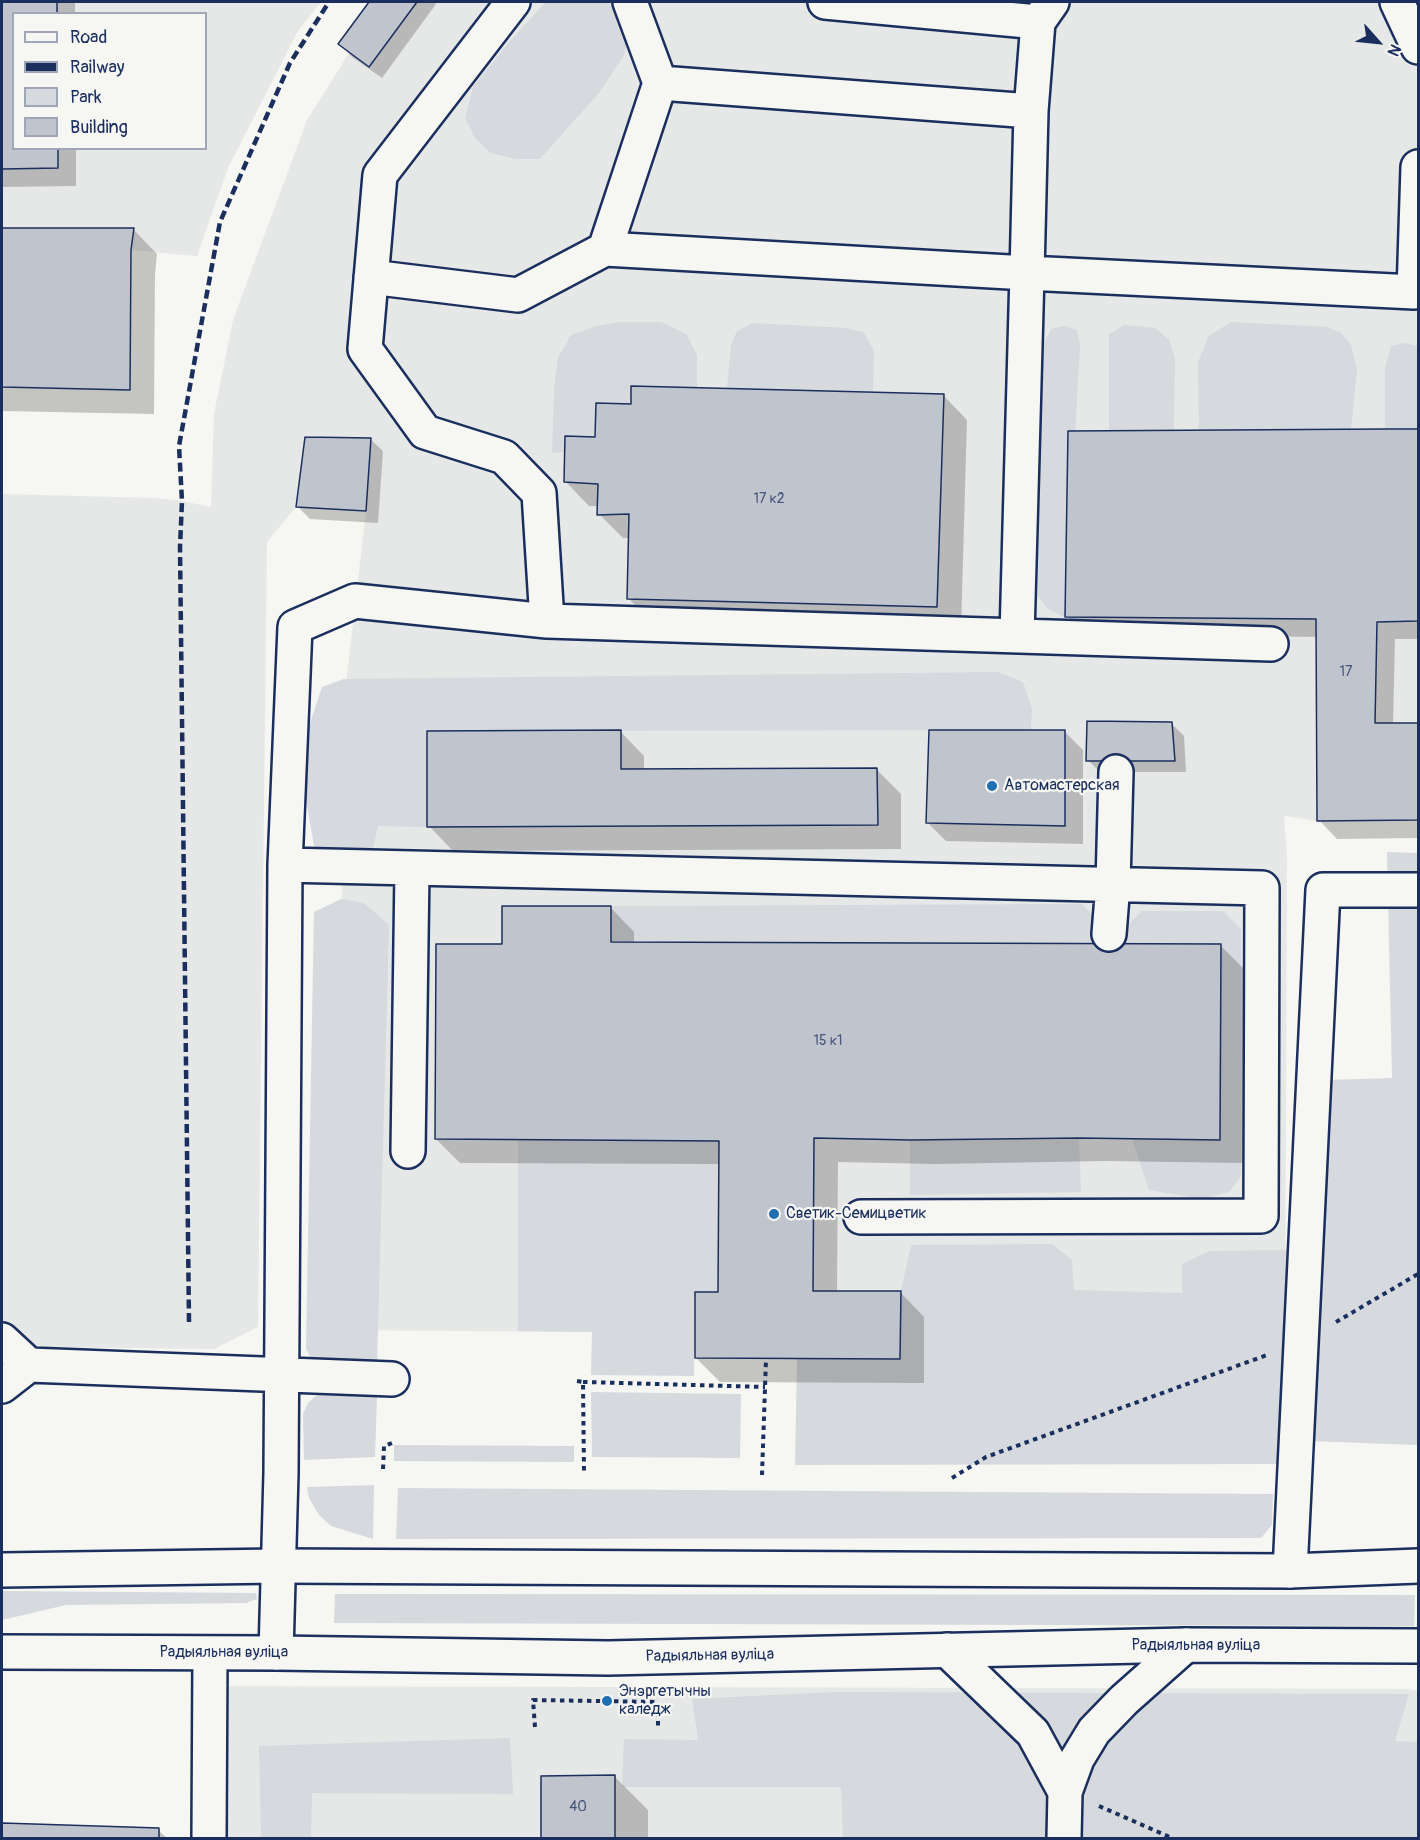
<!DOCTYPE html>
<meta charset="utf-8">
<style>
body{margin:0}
#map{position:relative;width:1420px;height:1840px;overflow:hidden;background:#f6f6f2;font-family:Pangolin,sans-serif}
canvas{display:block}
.frame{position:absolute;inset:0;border:3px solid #1b2f5e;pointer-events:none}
.legend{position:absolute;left:12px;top:12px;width:195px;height:138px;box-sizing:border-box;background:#f6f6f2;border:2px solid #9ea6b7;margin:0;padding:8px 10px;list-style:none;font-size:18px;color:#1b2f5e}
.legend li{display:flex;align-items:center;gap:12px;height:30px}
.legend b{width:30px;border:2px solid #9ea6b7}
.north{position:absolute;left:1348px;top:12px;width:60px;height:60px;-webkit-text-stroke:4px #f6f6f2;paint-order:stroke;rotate:117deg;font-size:16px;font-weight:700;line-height:24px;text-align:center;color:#1b2f5e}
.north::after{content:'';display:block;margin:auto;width:21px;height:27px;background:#1b2f5e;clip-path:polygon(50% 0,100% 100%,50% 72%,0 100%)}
</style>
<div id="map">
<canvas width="1420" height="1840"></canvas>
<div class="frame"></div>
<ul class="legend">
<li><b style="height:8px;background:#f6f6f2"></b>Road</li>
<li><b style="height:8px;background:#1b2f5e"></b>Railway</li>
<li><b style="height:16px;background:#d6d9dd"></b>Park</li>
<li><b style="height:16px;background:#c0c4cd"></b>Building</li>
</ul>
<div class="north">N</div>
</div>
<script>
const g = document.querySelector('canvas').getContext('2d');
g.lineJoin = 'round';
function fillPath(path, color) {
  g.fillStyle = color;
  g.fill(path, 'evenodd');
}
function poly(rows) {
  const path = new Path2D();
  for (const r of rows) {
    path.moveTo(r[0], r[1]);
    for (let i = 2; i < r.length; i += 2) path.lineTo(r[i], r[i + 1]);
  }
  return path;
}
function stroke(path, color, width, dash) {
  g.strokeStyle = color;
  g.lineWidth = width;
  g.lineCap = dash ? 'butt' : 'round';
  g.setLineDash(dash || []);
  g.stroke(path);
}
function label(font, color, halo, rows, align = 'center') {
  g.font = font + ' Pangolin,sans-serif';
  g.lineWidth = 4.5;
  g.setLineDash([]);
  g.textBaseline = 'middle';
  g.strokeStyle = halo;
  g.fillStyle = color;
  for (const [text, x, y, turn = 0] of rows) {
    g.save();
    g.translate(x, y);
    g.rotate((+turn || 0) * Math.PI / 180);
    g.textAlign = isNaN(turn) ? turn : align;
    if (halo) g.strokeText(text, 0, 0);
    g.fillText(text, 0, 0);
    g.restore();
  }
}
fillPath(poly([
 [2,2,321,2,298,31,228,168,197,256,131,250,133,228,2,228],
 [14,14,206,14,206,148,14,148],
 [369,2,1418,2,1418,820,1317,821,1284,816,1287,854,1285,1335,901,1338,900,1359,695,1358,694,1333,337,1330,344,701,366,511,296,507,267,542,258,1327,214,1349,31,1347,2,1322,2,494,154,498,182,501,211,507,214,414,233,320,307,120,349,53,338,44],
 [218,1686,1409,1689,1418,1691,1418,1838,232,1838,208,1836]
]), '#e6e7e7');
fillPath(poly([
 [546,2,606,2,611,4,623,17,628,37,624,55,599,93,540,159,516,159,491,153,476,139,465,118,473,87,509,42],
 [620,322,661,322,686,334,697,355,697,388,632,386,631,404,596,403,595,437,565,436,564,452,552,453,554,389,558,358,571,335,596,326],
 [1231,322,1328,327,1341,333,1351,345,1357,369,1351,429,1199,431,1198,362,1209,336],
 [753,323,845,328,864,332,874,351,873,392,727,388,731,345,737,331],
 [1125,325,1155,328,1169,340,1175,358,1174,431,1109,431,1109,334],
 [1064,326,1077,330,1080,345,1065,617,1048,609,1038,596,1041,350,1051,329],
 [1404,343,1418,346,1418,429,1385,429,1385,368,1391,346],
 [998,672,1023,682,1032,709,1031,730,427,731,427,827,378,826,372,852,336,858,314,846,305,793,308,729,322,687,344,679],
 [1387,852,1418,853,1418,1445,1308,1441,1325,1080,1392,1078],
 [341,899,364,903,389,925,377,1365,321,1365,311,1359,306,1348,314,912],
 [1082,904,1097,920,1098,944,611,942,611,906],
 [1142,911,1223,911,1241,929,1241,1176,1229,1192,1202,1199,1149,1190,1132,1139,1220,1139,1221,945,1126,944,1128,925],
 [1079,1138,1081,1192,910,1195,910,1140],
 [518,1140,719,1141,718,1292,695,1293,694,1376,591,1375,592,1332,518,1331],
 [1052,1244,1072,1260,1074,1290,1182,1293,1182,1264,1210,1251,1287,1250,1277,1464,795,1465,797,1359,900,1359,901,1291,911,1245],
 [591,1392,741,1394,740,1458,592,1457],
 [317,1395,377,1396,375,1457,304,1460,303,1414,308,1403],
 [394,1445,574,1446,574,1462,394,1461],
 [374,1485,373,1539,331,1526,319,1515,309,1498,307,1487],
 [398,1488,1273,1494,1272,1525,1261,1538,396,1539],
 [2,1591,256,1593,257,1599,246,1603,66,1605,2,1620],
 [335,1594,382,1594,1415,1595,1414,1626,334,1623],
 [836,1692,1409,1694,1395,1741,1418,1742,1418,1838,843,1838,841,1787,622,1787,624,1739,698,1740,692,1699],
 [510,1738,513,1794,312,1793,311,1838,261,1838,259,1746]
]), '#d6d9dd');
fillPath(poly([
 [2,2,75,2,75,14,14,14,14,148,76,148,76,186,2,187],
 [371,2,434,2,436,4,382,78,352,57,340,44],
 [133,229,157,254,155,275,154,414,2,411,2,230],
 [943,395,967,420,961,630,652,622,628,598,630,538,623,538,599,514,599,506,589,506,565,481,596,439,632,405],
 [1418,431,1418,639,1395,639,1393,725,1418,725,1418,838,1337,839,1319,820,1318,637,1085,634,1067,616,1070,433],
 [370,439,383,451,378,523,310,519,298,507],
 [1172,724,1184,736,1186,772,1100,772,1088,760],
 [620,731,644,756,644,771,877,770,901,794,901,849,453,851,429,826],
 [1064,731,1083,750,1083,844,946,841,927,822],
 [610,907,634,932,634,944,1221,946,1245,970,1244,1163,1105,1161,935,1164,838,1162,837,1292,900,1292,924,1317,924,1383,720,1382,696,1358,720,1294,721,1164,460,1163,436,1139,503,946],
 [614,1776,648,1810,648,1838,543,1838,542,1777],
 [2,1825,158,1830,167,1838,2,1838]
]), '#0003');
const building = poly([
 [2,2,57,2,57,14,14,14,14,148,58,148,58,168,2,169,2,2],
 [369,2,417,2,369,67,338,44,369,2],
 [2,228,134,228,131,250,130,390,2,387,2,228],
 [631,386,944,394,937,607,627,599,629,514,597,515,598,484,564,482,565,436,595,437,596,403,631,404,631,386],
 [1385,429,1418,429,1418,621,1377,622,1375,723,1418,723,1418,820,1317,821,1316,619,1065,617,1068,431,1385,429],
 [305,437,371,438,366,511,296,507,305,437],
 [1087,721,1172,722,1175,761,1086,761,1087,721],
 [621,730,621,769,877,768,878,825,427,827,427,731,621,730],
 [929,730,1065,730,1065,826,926,823,929,730],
 [502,906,611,906,611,942,1221,944,1220,1140,1079,1138,910,1140,814,1138,813,1291,901,1291,900,1359,695,1358,695,1292,718,1292,719,1141,435,1139,436,944,502,944,502,906],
 [615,1775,615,1838,541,1838,541,1776,615,1775],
 [2,1823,159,1828,159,1838,2,1838,2,1823]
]);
fillPath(building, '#c0c4cd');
stroke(building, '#1b2f5e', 1.5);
const minor = poly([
 [513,2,380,175,365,349,425,432,504,457,539,493,547,621],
 [630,2,660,83],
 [825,2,1038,22],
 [1397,2,1418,47],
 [1031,111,660,83,605,249,1027,273,1031,111,1038,22,1052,2],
 [371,277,518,295,605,249],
 [1017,636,1027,273,1414,292,1418,167],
 [285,865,1262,888,1261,1216,861,1217],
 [1109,934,1113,884,1116,772],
 [408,1151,412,870],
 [2,1340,29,1365,392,1379],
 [2,1386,29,1365],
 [1290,1571,1323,890,1418,890],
 [947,1650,1033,1733,1065,1792],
 [276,1653,281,1473,285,865,295,627,355,601,547,621,1271,644],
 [209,1838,210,1654],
 [1064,1838,1065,1792,1077,1759,1094,1731,1124,1700,1186,1645]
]);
const major = poly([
 [2,1570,278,1566,1290,1571,1418,1566],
 [2,1652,276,1653,608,1658,1186,1645,1418,1646]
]);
stroke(minor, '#1b2f5e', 38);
stroke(major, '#1b2f5e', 38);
stroke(poly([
 [1336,1322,1418,1274],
 [577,1381,583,1382,584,1472],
 [583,1382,765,1387],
 [383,1469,384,1446,392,1443],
 [762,1475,766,1359],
 [952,1478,986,1457,1267,1355],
 [535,1727,533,1700,658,1702,658,1729],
 [1099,1806,1172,1838]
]), '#1b2f5e', 4, [4.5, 4.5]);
stroke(minor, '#f6f6f2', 33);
stroke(major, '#f6f6f2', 33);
stroke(poly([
 [189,1322,180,547,182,501,179,446,220,222,290,63,329,2]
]), '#1b2f5e', 4.5, [9, 4.5]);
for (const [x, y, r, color] of [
 [992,786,6,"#1f6fb2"],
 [774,1214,6,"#1f6fb2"],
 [607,1701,6,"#1f6fb2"]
]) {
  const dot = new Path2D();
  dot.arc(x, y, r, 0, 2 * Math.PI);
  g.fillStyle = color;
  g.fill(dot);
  stroke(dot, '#f6f6f2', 2);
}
label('14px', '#44547a', null, [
 ["17 к2",769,499],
 ["17",1346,672],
 ["15 к1",828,1041],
 ["40",578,1807]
]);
label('16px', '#1b2f5e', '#f6f6f2', [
 ["Автомастерская",1004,786],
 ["Светик-Семицветик",786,1214],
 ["Энэргетычны",619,1692],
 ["каледж",619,1710]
], 'left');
label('16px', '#1b2f5e', '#f6f6f2', [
 ["Радыяльная вуліца",1196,1646],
 ["Радыяльная вуліца",224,1653],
 ["Радыяльная вуліца",710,1656,-1]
]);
</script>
